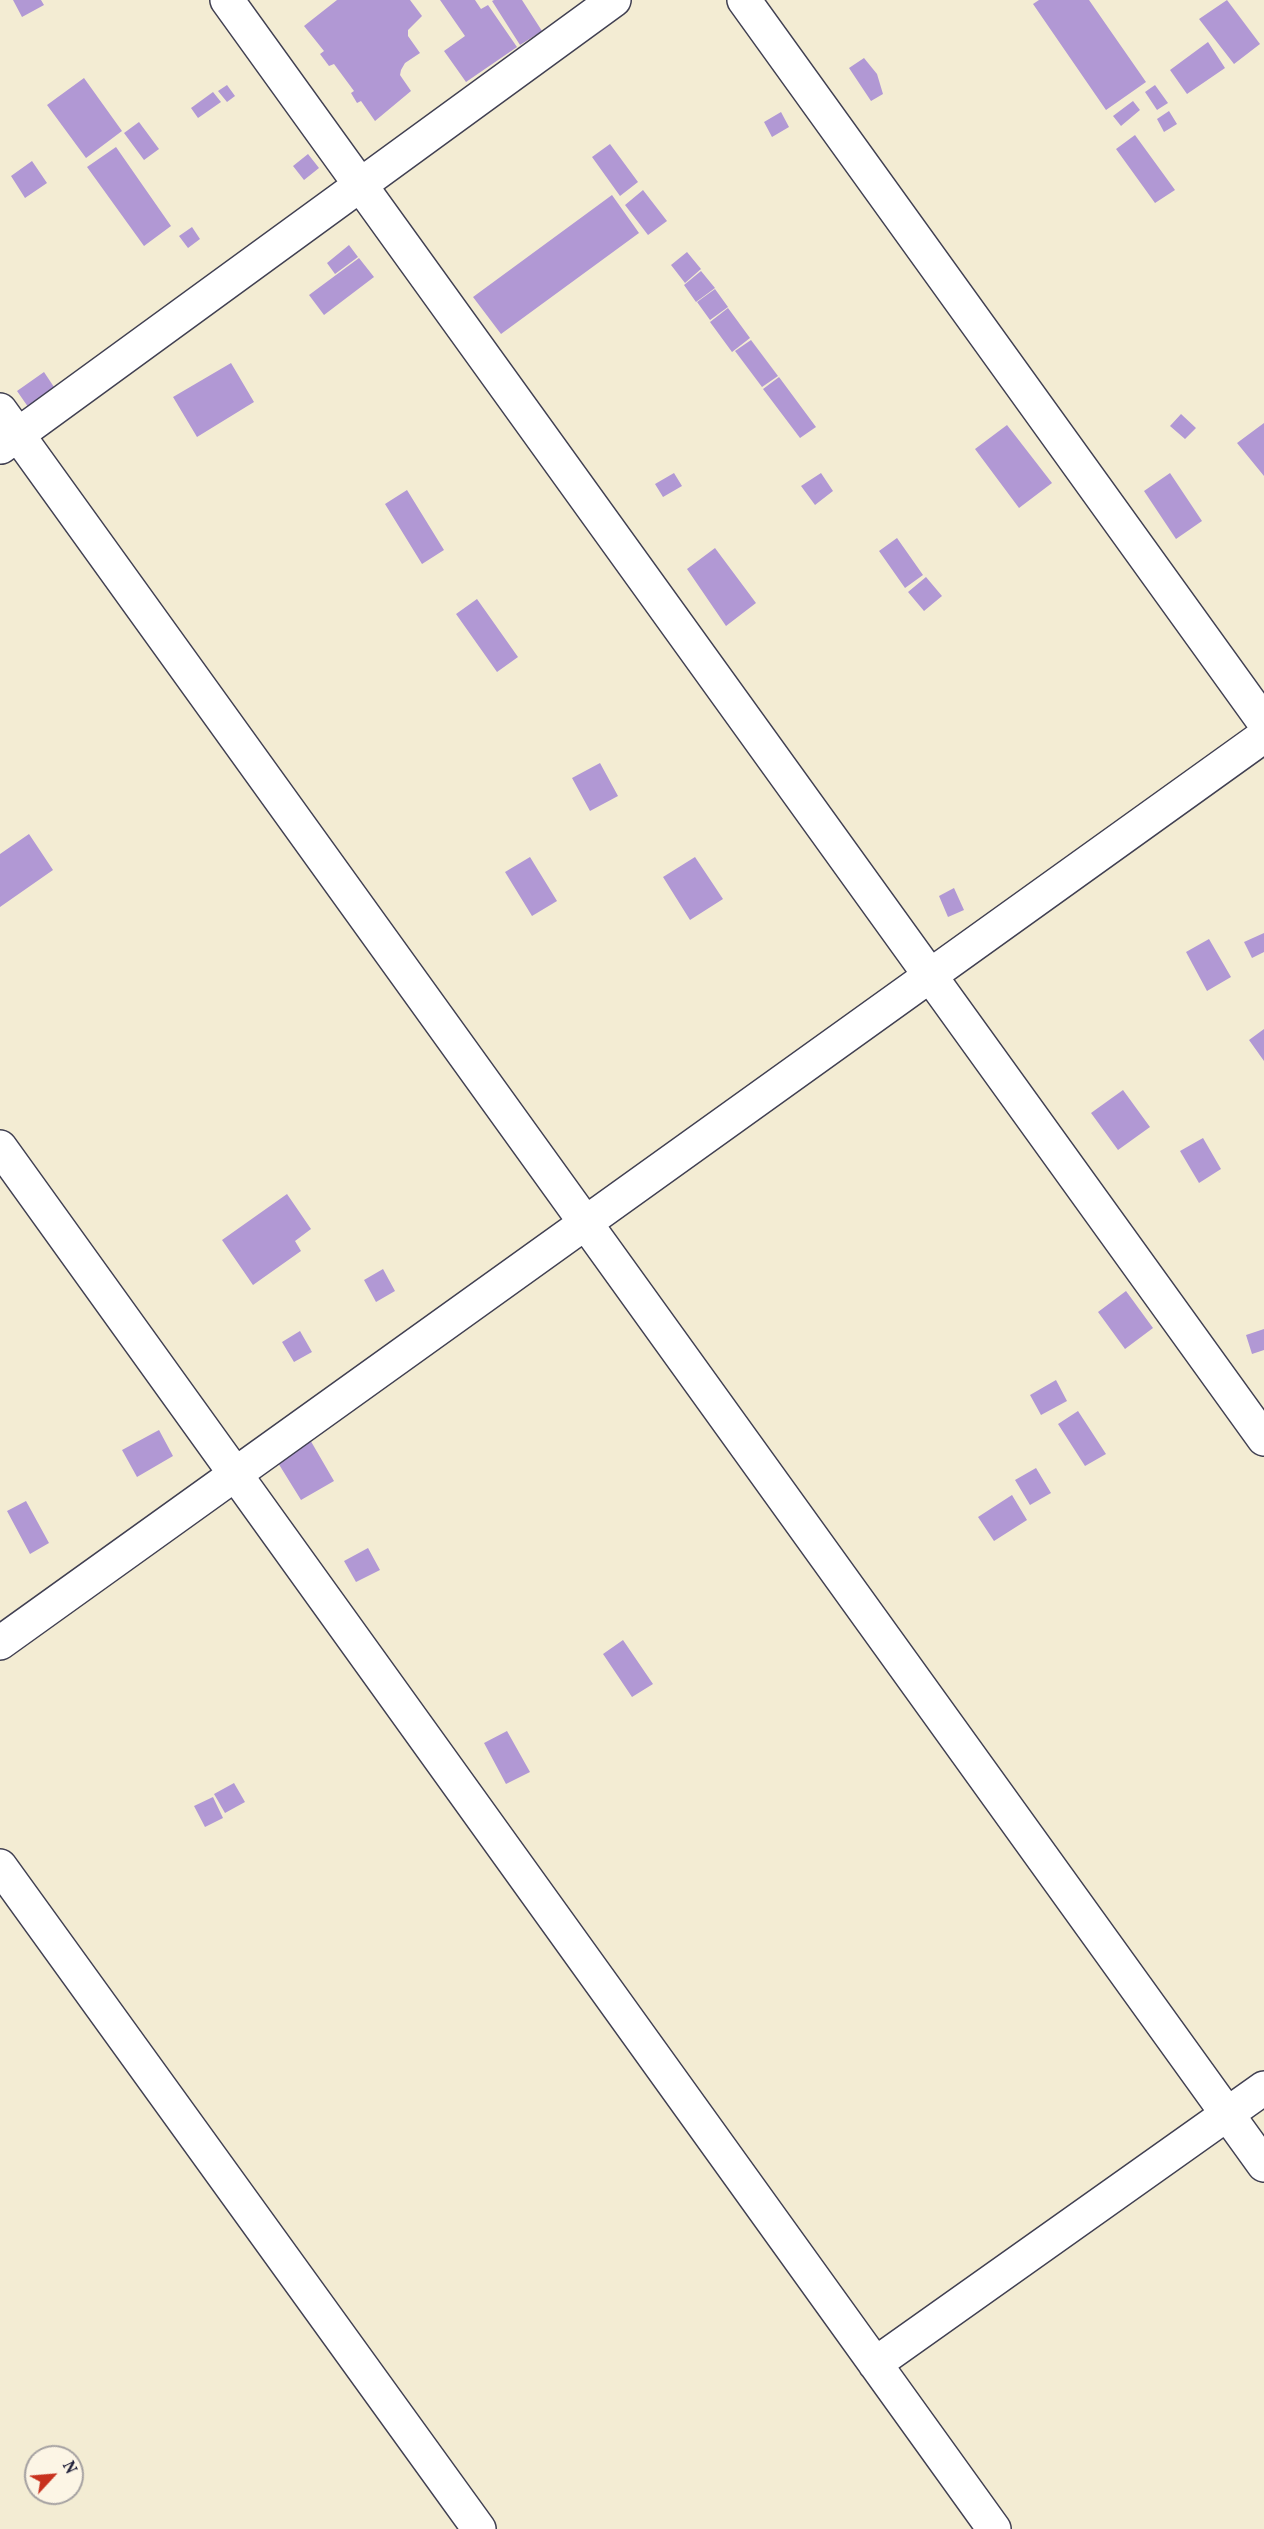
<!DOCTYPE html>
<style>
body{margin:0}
#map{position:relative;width:1264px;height:2529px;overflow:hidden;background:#f3ecd3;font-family:Vollkorn,serif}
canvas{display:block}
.north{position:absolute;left:24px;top:2445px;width:60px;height:60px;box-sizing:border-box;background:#fcf5e5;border:2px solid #a5a1a1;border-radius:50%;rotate:64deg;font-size:16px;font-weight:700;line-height:24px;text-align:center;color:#22223b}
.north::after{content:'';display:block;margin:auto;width:21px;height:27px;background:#c8321e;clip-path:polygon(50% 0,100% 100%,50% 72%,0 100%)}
</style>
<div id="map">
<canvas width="1264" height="2529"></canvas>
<div class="north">N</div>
</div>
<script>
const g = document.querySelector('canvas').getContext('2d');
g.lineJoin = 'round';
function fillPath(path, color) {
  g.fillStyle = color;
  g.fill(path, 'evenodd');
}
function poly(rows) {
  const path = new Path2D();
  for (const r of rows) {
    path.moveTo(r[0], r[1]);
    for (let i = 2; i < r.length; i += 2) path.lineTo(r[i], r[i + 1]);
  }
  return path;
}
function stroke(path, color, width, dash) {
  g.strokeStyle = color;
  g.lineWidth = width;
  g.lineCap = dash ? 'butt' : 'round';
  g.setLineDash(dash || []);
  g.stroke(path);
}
fillPath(poly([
 [13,0,41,0,44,5,22,17],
 [337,0,410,0,422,16,408,30,408,36,420,53,405,63,401,70,400,75,411,91,375,121,361,101,357,103,351,93,354,91,334,64,329,66,320,54,324,51,304,26],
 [440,0,475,0,481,9,488,5,517,47,466,82,444,51,465,36],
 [494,0,522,0,542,31,520,45,492,1],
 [1039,0,1089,0,1146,82,1106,110,1033,4],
 [1227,0,1260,44,1234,64,1199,19],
 [1208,42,1225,68,1187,94,1170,70],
 [864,58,877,74,883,94,871,101,849,68],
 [84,78,122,131,86,158,47,105],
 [227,85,235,96,227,102,218,91],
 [1155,85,1168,103,1157,110,1145,92],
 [213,92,221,102,198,118,191,108],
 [1133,101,1140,110,1121,126,1113,116],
 [1169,111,1177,124,1164,132,1157,119],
 [781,112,789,127,772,137,764,122],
 [139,122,159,149,144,160,124,133],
 [1135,135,1175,190,1155,203,1116,149],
 [610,144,638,182,620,196,592,157],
 [116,147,171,226,144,246,87,167],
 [308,154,319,168,304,180,293,166],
 [32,161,47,183,25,198,11,176],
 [643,190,667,221,648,235,625,205],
 [612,195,639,233,501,334,473,297],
 [192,227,200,239,188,248,179,236],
 [349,245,358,257,335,274,327,263],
 [687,252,701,269,685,283,671,265],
 [359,258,374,277,324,315,309,295],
 [701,271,715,288,696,302,684,285],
 [715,289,728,307,710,320,697,302],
 [728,308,750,338,732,352,710,322],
 [751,340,778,376,762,387,735,351],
 [231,363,254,402,197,437,173,397],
 [44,372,60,396,33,414,17,391],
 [779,377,816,427,800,438,763,389],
 [1181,414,1196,428,1185,439,1170,426],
 [1264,423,1264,476,1237,443],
 [1007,425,1052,483,1019,508,975,449],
 [674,473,682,486,663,497,655,484],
 [821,473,833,491,815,505,801,486],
 [1170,473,1202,521,1176,539,1144,491],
 [407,490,444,550,422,564,385,504],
 [897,538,923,575,905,588,879,551],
 [715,548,756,603,726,626,687,569],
 [926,577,942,596,924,611,908,592],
 [477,599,518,657,497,672,456,614],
 [600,763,618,796,590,811,572,778],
 [29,834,53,870,0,907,0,854],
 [530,857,557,901,532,916,505,872],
 [695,857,723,899,690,920,663,877],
 [954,888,964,910,948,917,939,896],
 [1264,933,1264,952,1252,958,1244,942],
 [1209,939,1231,977,1207,991,1186,952],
 [1264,1029,1264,1061,1249,1040],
 [1123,1090,1150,1127,1118,1150,1091,1113],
 [1203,1138,1221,1169,1199,1183,1180,1151],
 [287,1194,311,1229,295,1241,301,1251,253,1285,222,1240],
 [383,1269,395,1291,376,1302,364,1280],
 [1126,1291,1153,1328,1125,1349,1098,1312],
 [1264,1329,1264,1350,1252,1354,1246,1335],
 [300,1331,312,1352,294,1362,282,1342],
 [1056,1380,1067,1401,1041,1415,1030,1395],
 [1078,1411,1106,1454,1085,1466,1058,1424],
 [159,1430,173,1456,137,1477,122,1450],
 [309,1438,334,1481,301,1500,275,1458],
 [1036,1468,1051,1493,1030,1505,1015,1480],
 [1012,1495,1027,1520,994,1541,978,1517],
 [26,1501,49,1543,30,1554,7,1511],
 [368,1548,380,1570,356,1582,344,1561],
 [623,1640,653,1684,632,1697,603,1654],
 [507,1731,530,1772,506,1784,484,1743],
 [234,1783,245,1802,225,1813,214,1794],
 [213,1797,223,1818,205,1827,194,1806]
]), '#b198d4');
const minor = poly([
 [227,0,1264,1439],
 [744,0,1264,722],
 [0,410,1264,2165],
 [1,447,614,0],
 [0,1147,994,2529],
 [0,1643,1264,736],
 [0,1866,479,2529],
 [875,2364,1264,2088]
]);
stroke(minor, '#414052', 36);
stroke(minor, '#fff', 33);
</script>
